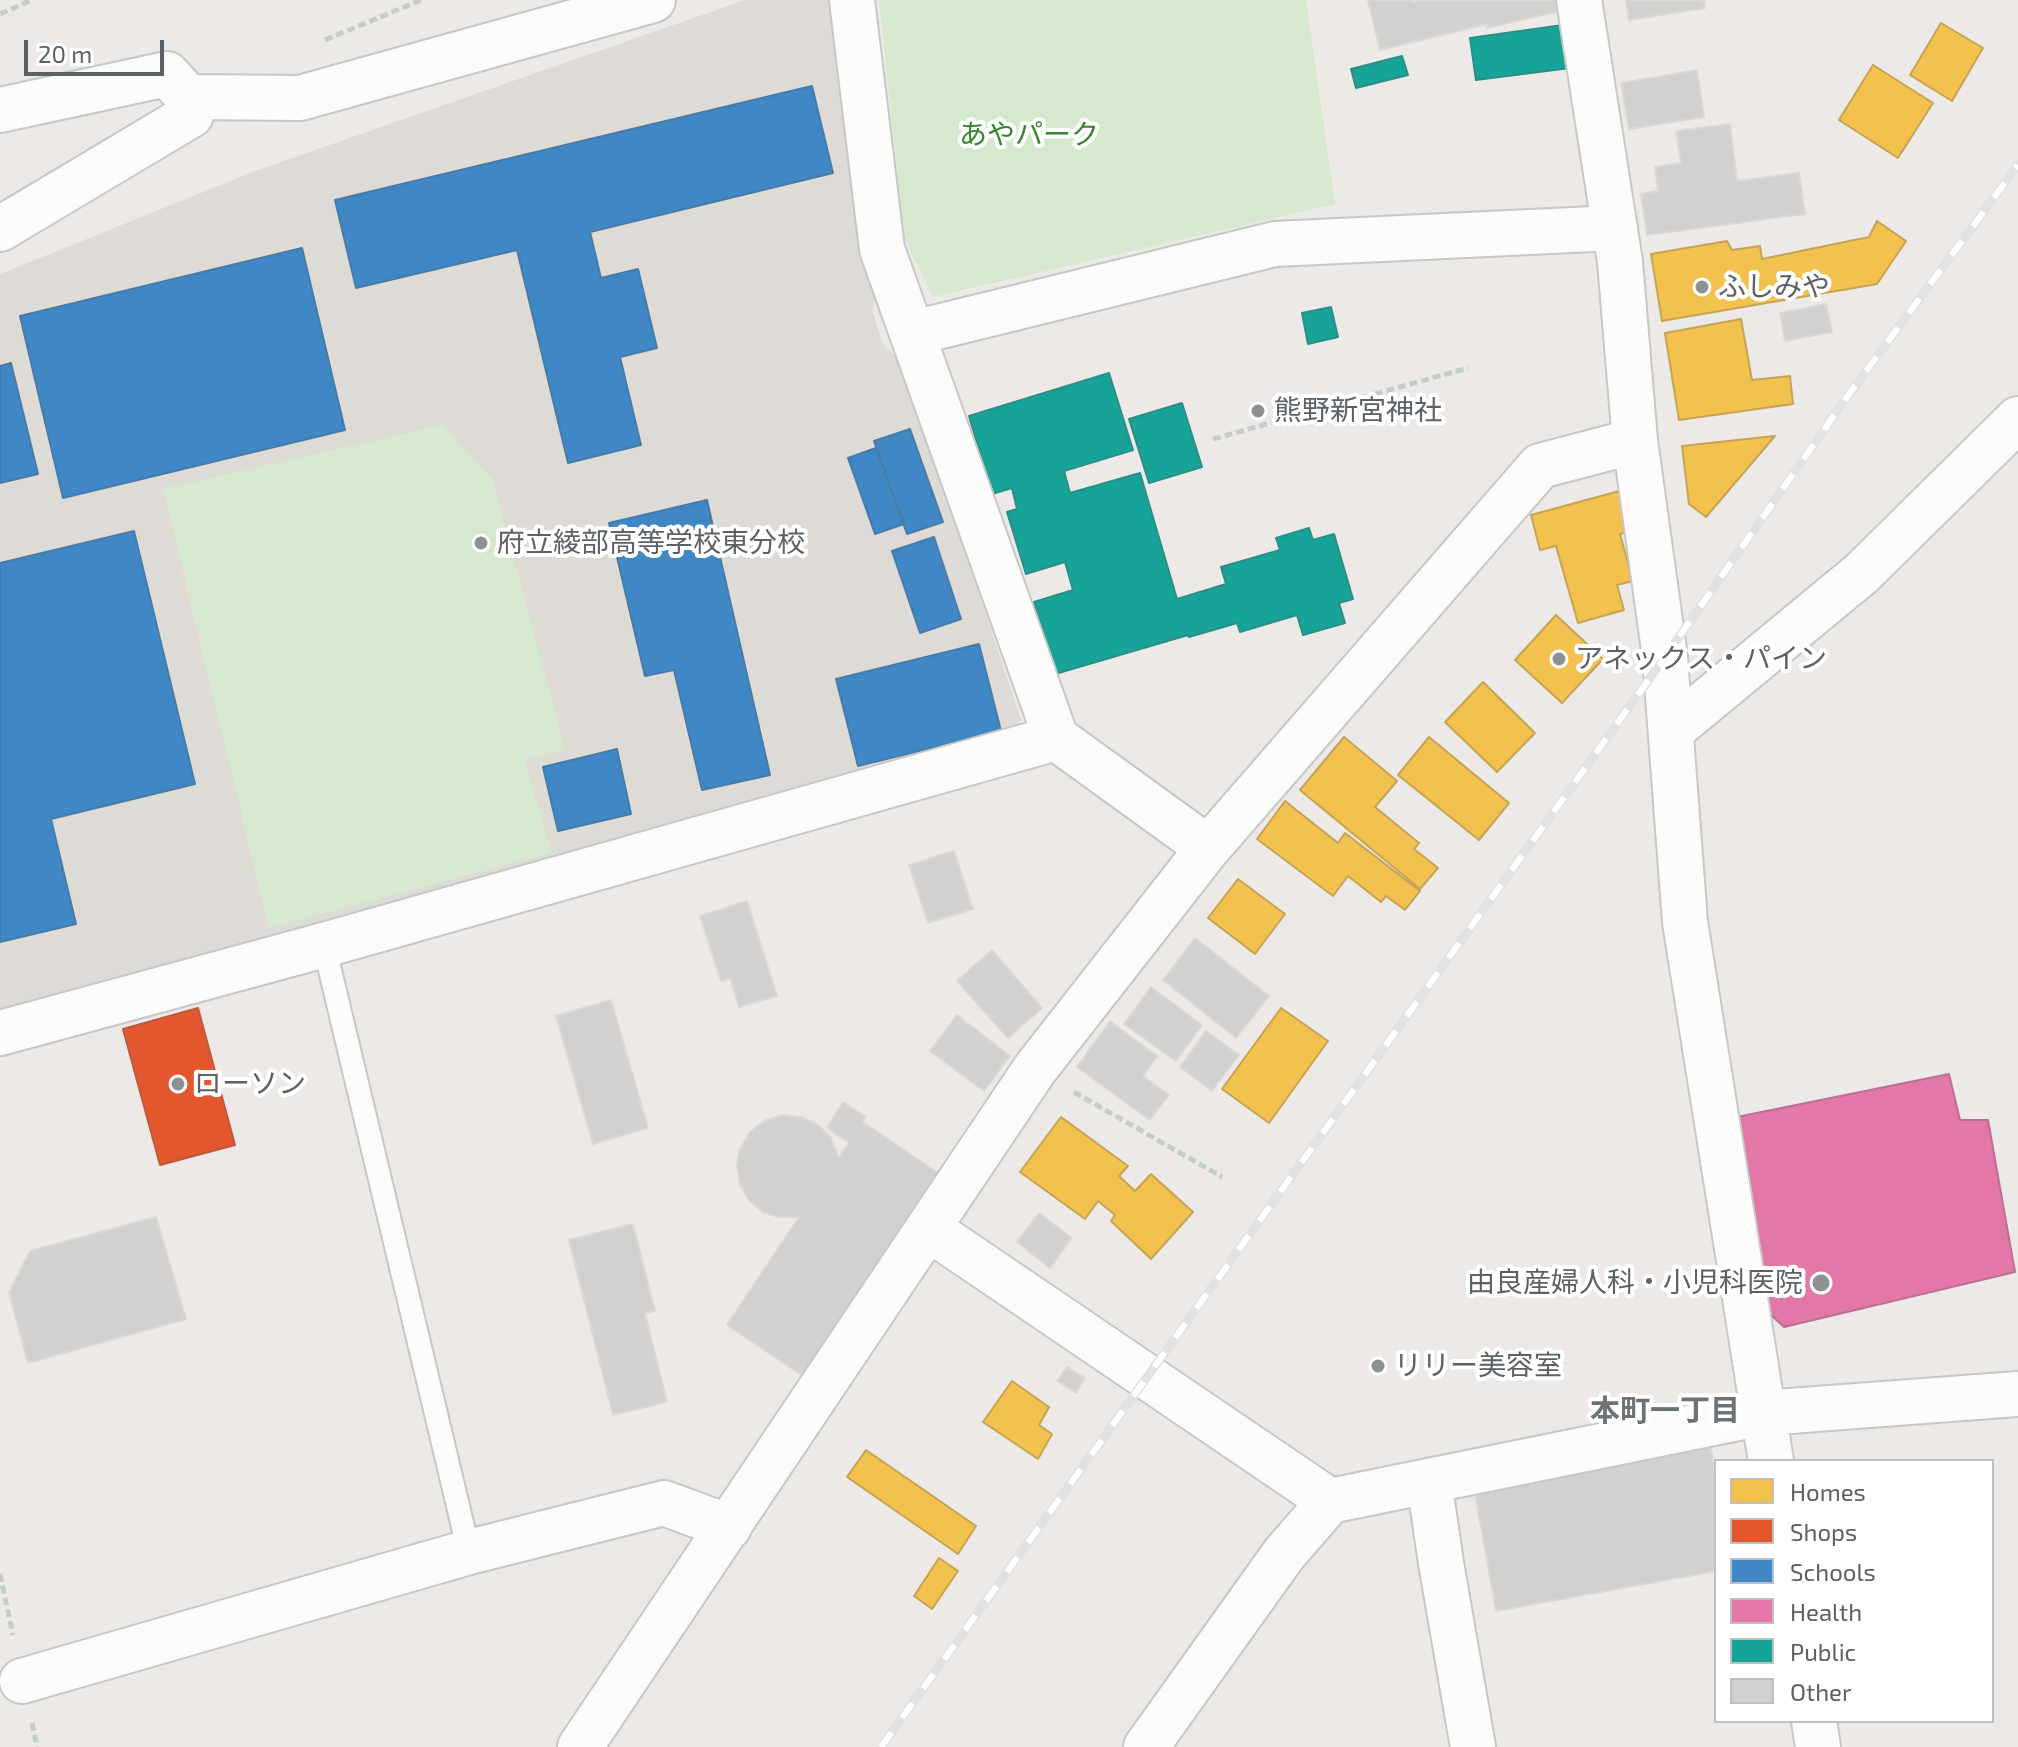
<!DOCTYPE html>
<meta charset="utf-8">
<style>
body{margin:0}
#map{position:relative;width:2018px;height:1747px;overflow:hidden;background:#ece9e6;font-family:"Exo 2",sans-serif}
canvas{display:block}
.legend{position:absolute;left:1714px;top:1459px;width:280px;height:264px;box-sizing:border-box;background:#fff;border:2px solid #bdc0c1;margin:0;padding:10px 14px;list-style:none;font-size:24px;color:#5b6165}
.legend li{display:flex;align-items:center;gap:16px;height:40px}
.legend b{width:40px;border:2px solid #bdc0c1}
.scale{position:absolute;left:24px;top:40px;width:140px;height:36px;box-sizing:border-box;border:4px solid #5b6165;border-top:0;padding-left:10px;font-size:24px;line-height:28px;white-space:nowrap;color:#5b6165;-webkit-text-stroke:6px #fff;paint-order:stroke}
</style>
<div id="map">
<canvas width="2018" height="1747"></canvas>
<ul class="legend">
<li><b style="height:22px;background:#f2c14e"></b>Homes</li>
<li><b style="height:22px;background:#e4572e"></b>Shops</li>
<li><b style="height:22px;background:#3f88c5"></b>Schools</li>
<li><b style="height:22px;background:#e377a8"></b>Health</li>
<li><b style="height:22px;background:#17a398"></b>Public</li>
<li><b style="height:22px;background:#d3d1d0"></b>Other</li>
</ul>
<div class="scale">20 m</div>
</div>
<script>
const g = document.querySelector('canvas').getContext('2d');
g.lineJoin = 'round';
function fillPath(path, color) {
  g.fillStyle = color;
  g.fill(path, 'evenodd');
}
function poly(rows) {
  const path = new Path2D();
  for (const r of rows) {
    path.moveTo(r[0], r[1]);
    for (let i = 2; i < r.length; i += 2) path.lineTo(r[i], r[i + 1]);
  }
  return path;
}
function stroke(path, color, width, dash) {
  g.strokeStyle = color;
  g.lineWidth = width;
  g.lineCap = dash ? 'butt' : 'round';
  g.setLineDash(dash || []);
  g.stroke(path);
}
function label(font, color, halo, rows, align = 'center') {
  g.font = font + ' "Exo 2","Noto Sans JP",sans-serif';
  g.lineWidth = 8;
  g.setLineDash([]);
  g.textBaseline = 'middle';
  g.strokeStyle = halo;
  g.fillStyle = color;
  for (const [text, x, y, turn = 0] of rows) {
    g.save();
    g.translate(x, y);
    g.rotate((+turn || 0) * Math.PI / 180);
    g.textAlign = isNaN(turn) ? turn : align;
    if (halo) g.strokeText(text, 0, 0);
    g.fillText(text, 0, 0);
    g.restore();
  }
}
fillPath(poly([
 [745,0,829,0,881,286,872,309,882,342,904,366,1021,720,1009,745,0,1015,0,274,258,170]
]), '#dedad5');
fillPath(poly([
 [879,0,1306,0,1335,204,933,297,904,237],
 [442,425,492,479,565,749,524,760,552,853,269,928,163,489]
]), '#d6e9cf');
const homes = poly([
 [1941,23,1983,48,1952,101,1910,75,1941,23],
 [1873,65,1933,103,1898,158,1839,120,1873,65],
 [1877,221,1906,241,1877,284,1662,321,1651,254,1727,241,1732,250,1760,246,1762,259,1869,237,1877,221],
 [1741,319,1752,380,1790,376,1793,404,1679,420,1665,333,1741,319],
 [1775,436,1706,517,1689,504,1682,446,1775,436],
 [1623,490,1635,530,1620,534,1633,581,1617,585,1624,610,1578,623,1556,546,1540,550,1531,515,1623,490],
 [1556,615,1603,659,1562,703,1515,660,1556,615],
 [1483,682,1535,733,1497,772,1445,722,1483,682],
 [1344,737,1397,781,1375,807,1419,843,1414,849,1438,868,1420,889,1300,790,1344,737],
 [1429,737,1509,803,1479,840,1398,775,1429,737],
 [1285,801,1338,843,1345,833,1420,891,1405,910,1386,896,1381,902,1348,876,1333,896,1257,839,1285,801],
 [1238,879,1285,914,1255,954,1208,918,1238,879],
 [1281,1008,1328,1041,1269,1123,1222,1089,1281,1008],
 [1061,1117,1128,1166,1119,1176,1135,1191,1151,1174,1193,1212,1151,1259,1111,1221,1115,1215,1098,1201,1085,1219,1020,1172,1061,1117],
 [1012,1381,1049,1407,1039,1425,1052,1434,1038,1459,983,1422,1012,1381],
 [866,1450,976,1526,958,1554,847,1477,866,1450],
 [939,1558,958,1571,932,1609,914,1596,939,1558]
]);
fillPath(homes, '#f2c14e');
stroke(homes, '#c5a455', 2);
const shops = poly([
 [198,1008,235,1145,160,1165,123,1029,198,1008]
]);
fillPath(shops, '#e4572e');
stroke(shops, '#bb5a3e', 2);
const schools = poly([
 [812,86,833,173,590,232,601,278,638,269,657,348,620,357,641,445,568,463,517,250,356,288,335,200,812,86],
 [302,248,345,430,63,498,20,316,302,248],
 [11,363,38,474,0,483,0,366,11,363],
 [910,429,943,522,907,534,874,441,910,429],
 [876,448,904,524,875,534,848,458,876,448],
 [707,500,770,775,702,790,674,670,645,676,609,523,707,500],
 [134,531,195,784,51,819,76,924,0,942,0,563,134,531],
 [934,537,961,619,920,633,892,551,934,537],
 [979,644,1001,731,858,766,836,679,979,644],
 [617,749,631,814,558,831,543,767,617,749]
]);
fillPath(schools, '#3f88c5');
stroke(schools, '#477ca8', 2);
const health = poly([
 [1949,1074,1960,1120,1988,1120,2015,1272,1784,1327,1759,1304,1727,1119,1949,1074]
]);
fillPath(health, '#e377a8');
stroke(health, '#ba7094', 2);
const public = poly([
 [1563,25,1570,68,1476,80,1470,38,1563,25],
 [1402,56,1408,75,1356,88,1351,69,1402,56],
 [1331,307,1338,337,1308,344,1302,313,1331,307],
 [1109,373,1133,450,1064,471,1070,493,1140,473,1177,599,1226,584,1221,567,1280,550,1276,538,1309,528,1313,540,1334,534,1353,599,1339,603,1345,623,1303,635,1297,615,1240,632,1237,623,1189,637,1188,635,1055,674,1034,602,1073,590,1065,562,1026,574,1007,512,1017,509,1012,488,992,494,969,416,1109,373],
 [1182,403,1202,467,1149,483,1129,419,1182,403]
]);
fillPath(public, '#17a398');
stroke(public, '#2b8f89', 2);
const building = poly([
 [1368,0,1412,0,1412,2,1420,0,1566,0,1568,9,1487,28,1487,24,1380,50,1368,0],
 [1626,0,1704,0,1705,8,1629,20,1626,0],
 [1697,70,1704,117,1629,129,1621,83,1697,70],
 [1730,124,1737,181,1799,173,1805,214,1647,235,1641,194,1658,191,1655,167,1681,163,1676,131,1730,124],
 [1826,304,1832,332,1785,341,1780,313,1826,304],
 [954,851,973,909,928,923,909,865,954,851],
 [747,901,777,996,739,1007,730,978,721,981,700,916,747,901],
 [1195,938,1269,996,1236,1038,1163,980,1195,938],
 [992,950,1042,1008,1008,1038,957,981,992,950],
 [1151,987,1202,1025,1176,1061,1124,1024,1151,987],
 [611,1000,648,1128,593,1144,556,1016,611,1000],
 [957,1015,1010,1056,984,1091,930,1051,957,1015],
 [1110,1021,1157,1056,1143,1076,1169,1095,1150,1120,1077,1067,1110,1021],
 [1206,1031,1239,1055,1212,1091,1180,1067,1206,1031],
 [843,1102,866,1117,863,1122,938,1173,803,1376,727,1325,799,1217,779,1217,763,1212,749,1200,740,1185,737,1166,740,1148,750,1132,764,1121,782,1115,801,1117,817,1124,830,1136,839,1158,849,1143,827,1128,843,1102],
 [1039,1213,1072,1238,1050,1268,1017,1242,1039,1213],
 [156,1217,186,1319,28,1363,9,1293,30,1251,156,1217],
 [633,1224,655,1311,645,1313,667,1402,613,1415,569,1240,633,1224],
 [1067,1367,1085,1378,1076,1393,1057,1381,1067,1367],
 [1710,1444,1716,1478,1716,1571,1496,1611,1474,1487,1710,1444]
]);
fillPath(building, '#d3d1d0');
stroke(building, '#dcd8d4', 2);
const lane = poly([
 [324,945,469,1552]
]);
const street = poly([
 [852,0,882,249,1056,738,1208,848,1540,466,1635,441],
 [188,97,300,98,653,0],
 [0,110,167,74,188,97,191,115,0,229],
 [913,333,1275,244,1615,228],
 [1672,730,1862,573,2018,419],
 [0,1033,324,945,1056,738],
 [929,1229,1330,1501],
 [1429,1481,1441,1563,1473,1747],
 [22,1681,469,1552,664,1503,729,1527],
 [580,1747,1035,1069,1208,848],
 [1146,1747,1284,1554,1330,1501,1763,1413,2018,1394]
]);
const secondary = poly([
 [1579,0,1620,262,1635,441,1665,657,1685,922,1771,1461],
 [1814,1721,1818,1747]
]);
stroke(lane, '#c7c7c7', 26);
stroke(street, '#c7c7c7', 48);
stroke(secondary, '#c8c8c8', 48);
stroke(poly([
 [0,14,32,0],
 [325,40,421,0],
 [1213,439,1468,368],
 [1074,1092,1222,1177],
 [0,1574,13,1635],
 [32,1723,37,1747]
]), '#c6cdc8', 5, [8, 4]);
stroke(lane, '#fcfcfb', 22);
stroke(street, '#fcfcfb', 44);
stroke(secondary, '#fcfcfb', 44);
const rail = poly([
 [881,1747,1665,657,1847,397,2018,165]
]);
stroke(rail, '#e2e2e2', 9);
stroke(rail, '#fff', 6, [18]);
for (const [x, y, r, color] of [
 [1702,287,8,"#8e9192"],
 [1258,411,8,"#8e9192"],
 [481,543,8,"#8e9192"],
 [1559,659,8,"#8e9192"],
 [178,1084,8,"#8e9192"],
 [1821,1283,10,"#8e9192"],
 [1378,1366,8,"#8e9192"]
]) {
  const dot = new Path2D();
  dot.arc(x, y, r, 0, 2 * Math.PI);
  g.fillStyle = color;
  g.fill(dot);
  stroke(dot, '#fff', 3);
}
label('28px', '#37832c', '#fff', [
 ["あやパーク",1029,135]
]);
label('28px', '#5b6165', '#fff', [
 ["ふしみや",1718,287],
 ["熊野新宮神社",1274,411],
 ["府立綾部高等学校東分校",497,543],
 ["アネックス・パイン",1575,659],
 ["ローソン",194,1084],
 ["由良産婦人科・小児科医院",1803,1283,"right"],
 ["リリー美容室",1394,1366]
], 'left');
label('bold 30px', '#6c7377', '#fff', [
 ["本町一丁目",1665,1411]
]);
</script>
